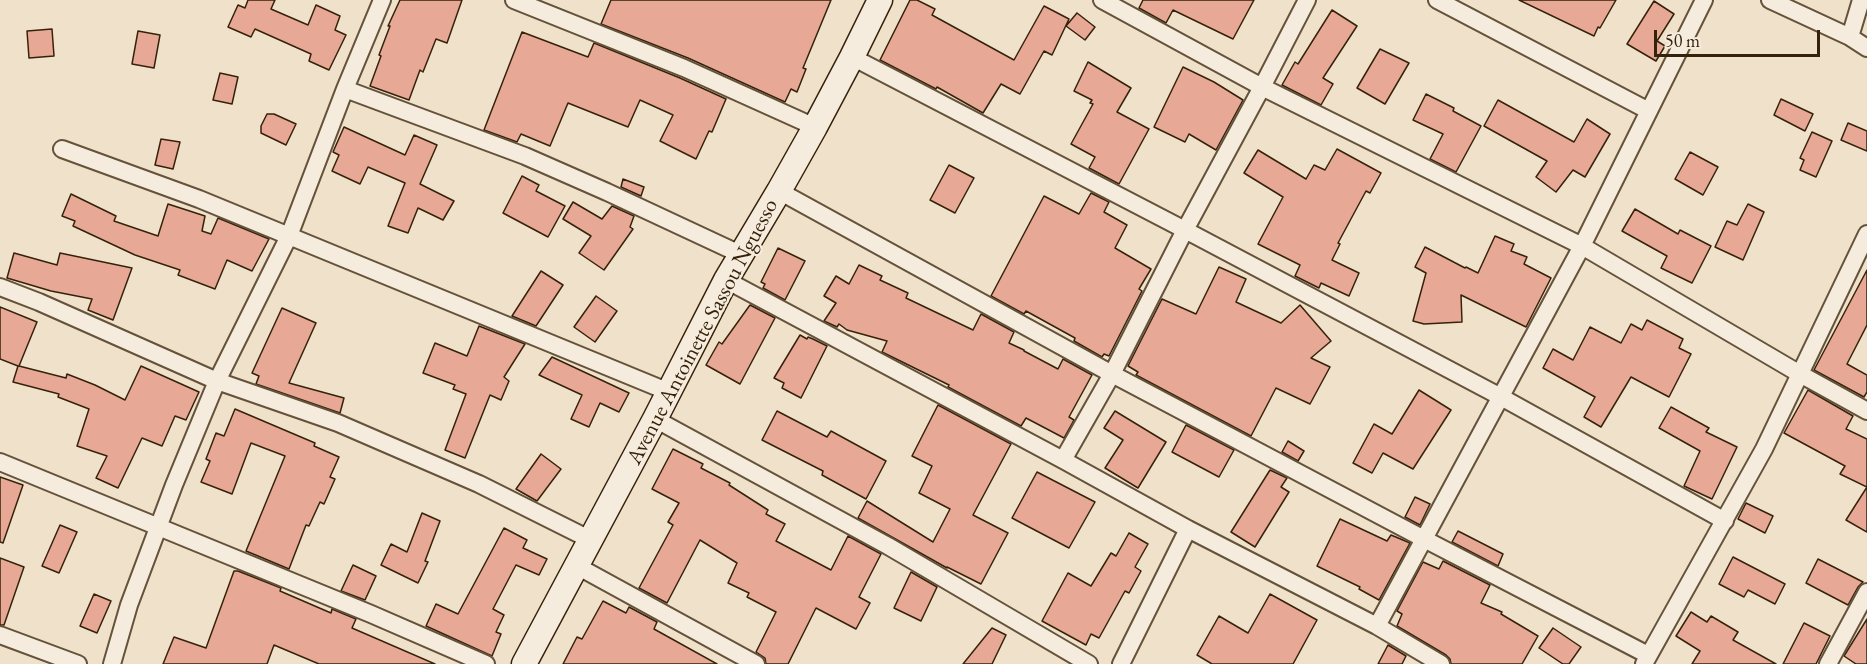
<!DOCTYPE html>
<style>
body{margin:0}
#map{position:relative;width:1867px;height:664px;overflow:hidden;background:#f0e1ca;font-family:"EB Garamond",serif}
canvas{display:block}
.scale{position:absolute;left:1654px;top:30px;width:166px;height:27px;box-sizing:border-box;border:3px solid #36220a;border-top:0;padding-left:8px;font-size:18px;line-height:21px;white-space:nowrap;color:#36220a;-webkit-text-stroke:4px #f5ecdd;paint-order:stroke}
</style>
<div id="map">
<canvas width="1867" height="664"></canvas>
<div class="scale">50 m</div>
</div>
<script>
const g = document.querySelector('canvas').getContext('2d');
g.lineJoin = 'round';
function fillPath(path, color) {
  g.fillStyle = color;
  g.fill(path, 'evenodd');
}
function poly(rows) {
  const path = new Path2D();
  for (const r of rows) {
    path.moveTo(r[0], r[1]);
    for (let i = 2; i < r.length; i += 2) path.lineTo(r[i], r[i + 1]);
  }
  return path;
}
function stroke(path, color, width, dash) {
  g.strokeStyle = color;
  g.lineWidth = width;
  g.lineCap = dash ? 'butt' : 'round';
  g.setLineDash(dash || []);
  g.stroke(path);
}
function label(font, color, halo, rows, align = 'center') {
  g.font = font + ' "EB Garamond",serif';
  g.lineWidth = 4.5;
  g.setLineDash([]);
  g.textBaseline = 'middle';
  g.strokeStyle = halo;
  g.fillStyle = color;
  for (const [text, x, y, turn = 0] of rows) {
    g.save();
    g.translate(x, y);
    g.rotate((+turn || 0) * Math.PI / 180);
    g.textAlign = isNaN(turn) ? turn : align;
    if (halo) g.strokeText(text, 0, 0);
    g.fillText(text, 0, 0);
    g.restore();
  }
}
const building = poly([
 [248,0,275,0,271,9,308,25,316,5,340,16,335,30,346,35,329,70,309,61,311,54,255,29,251,37,228,27,238,5,245,8,248,0],
 [400,0,462,0,447,43,436,39,423,72,420,70,409,100,370,86,381,56,379,55,390,26,388,26,400,0],
 [611,0,831,0,803,68,806,69,797,92,791,89,785,102,688,58,601,24,611,0],
 [910,0,917,0,935,9,932,15,1014,60,1044,6,1069,19,1052,55,1044,51,1020,94,1001,84,983,113,937,87,936,89,880,60,910,0],
 [1143,0,1254,0,1233,39,1173,10,1166,23,1139,8,1143,0],
 [1519,0,1616,0,1600,28,1598,27,1594,36,1519,0],
 [1654,1,1674,14,1657,41,1665,46,1656,61,1627,44,1654,1],
 [1332,10,1357,26,1323,78,1333,84,1321,105,1282,85,1295,62,1298,64,1332,10],
 [1077,13,1095,27,1085,40,1066,26,1077,13],
 [52,29,54,56,29,58,27,31,52,29],
 [138,31,160,35,154,68,132,64,138,31],
 [522,32,588,57,594,43,680,78,726,99,712,132,709,131,696,159,660,141,673,115,640,100,628,127,568,103,550,146,521,134,517,142,484,130,522,32],
 [1380,49,1409,63,1385,104,1357,88,1380,49],
 [1088,62,1131,88,1117,112,1149,129,1119,184,1089,168,1095,157,1071,144,1093,104,1090,103,1092,100,1074,91,1088,62],
 [1183,67,1214,82,1243,100,1216,150,1189,134,1185,142,1154,127,1183,67],
 [220,73,238,77,232,104,213,100,220,73],
 [1426,94,1454,108,1453,111,1481,126,1456,172,1430,159,1443,134,1413,120,1426,94],
 [1781,99,1813,114,1805,131,1774,115,1781,99],
 [1498,100,1574,142,1587,119,1610,134,1585,177,1573,170,1556,192,1536,177,1547,161,1484,126,1498,100],
 [267,114,274,114,296,124,286,145,261,133,261,126,267,114],
 [1848,123,1867,131,1867,151,1841,140,1848,123],
 [344,127,405,155,414,135,437,145,420,184,454,201,443,220,418,208,408,233,388,226,405,183,368,167,360,184,332,171,339,155,333,152,344,127],
 [1812,132,1832,141,1816,177,1800,170,1804,160,1800,158,1812,132],
 [161,139,180,142,173,169,155,165,161,139],
 [1337,149,1381,173,1370,193,1366,191,1338,243,1340,244,1332,260,1359,273,1349,296,1321,283,1319,288,1295,276,1300,265,1258,244,1283,197,1244,173,1258,150,1306,179,1314,165,1325,170,1337,149],
 [1690,152,1718,167,1703,195,1675,179,1690,152],
 [949,165,974,178,955,213,930,200,949,165],
 [522,176,539,185,536,191,565,206,548,237,503,213,522,176],
 [623,179,644,187,641,196,621,187,623,179],
 [1091,193,1109,202,1104,212,1127,225,1115,248,1151,269,1139,289,1142,291,1109,356,1104,354,1102,357,1074,341,1075,338,1026,311,1024,314,991,296,1044,196,1079,214,1091,193],
 [71,194,116,216,114,221,158,236,168,204,205,216,202,231,211,234,218,218,269,239,252,271,227,260,215,289,178,275,180,270,135,255,73,226,75,221,62,216,71,194],
 [573,202,602,219,612,206,634,216,630,227,633,229,604,270,579,253,591,236,563,219,573,202],
 [1748,204,1764,212,1743,260,1715,247,1727,221,1737,225,1748,204],
 [1635,209,1678,234,1680,230,1711,246,1692,283,1661,268,1667,256,1622,231,1635,209],
 [1495,236,1514,244,1511,251,1527,257,1524,264,1551,278,1526,327,1461,295,1462,322,1424,324,1413,321,1426,273,1415,267,1425,247,1465,268,1466,267,1478,273,1495,236],
 [778,248,805,261,785,300,763,288,765,284,761,282,778,248],
 [14,253,57,265,60,253,132,268,113,320,88,310,92,299,51,291,7,278,14,253],
 [859,265,882,276,880,280,908,293,906,298,973,330,981,314,1014,332,1009,343,1024,350,1024,351,1058,369,1063,359,1092,375,1069,417,1074,420,1064,438,1026,418,1021,426,948,387,949,385,882,352,887,341,847,330,839,324,837,327,824,321,836,303,824,296,836,276,849,284,859,265],
 [1219,267,1246,279,1236,302,1281,323,1300,305,1331,341,1311,358,1330,367,1310,404,1276,388,1251,436,1136,375,1138,372,1128,366,1162,299,1196,314,1219,267],
 [1867,270,1867,325,1847,364,1867,375,1867,392,1864,397,1814,370,1867,270],
 [541,271,563,285,536,326,512,316,541,271],
 [596,296,617,311,595,342,574,327,596,296],
 [750,305,775,318,740,384,706,365,719,342,722,344,750,305],
 [0,307,37,322,19,366,66,378,67,374,95,385,125,400,141,366,199,392,186,420,175,416,162,446,142,438,118,488,96,478,107,456,77,446,89,409,58,397,59,394,13,382,18,366,0,359,0,307],
 [282,308,316,323,289,383,344,398,340,413,256,384,259,376,252,373,282,308],
 [1647,320,1683,339,1679,348,1691,354,1669,397,1631,377,1601,427,1584,417,1595,397,1543,368,1553,349,1573,360,1590,327,1621,343,1631,324,1642,330,1647,320],
 [479,326,525,344,504,377,509,381,501,400,490,395,465,458,445,450,466,394,453,389,455,385,423,373,435,343,467,356,479,326],
 [800,335,807,339,808,337,813,339,827,346,801,398,782,388,784,383,774,378,800,335],
 [552,357,629,393,619,412,600,403,589,427,571,419,582,395,539,375,552,357],
 [1419,390,1451,410,1413,469,1383,453,1372,473,1353,463,1374,424,1392,434,1419,390],
 [1808,390,1853,416,1846,429,1867,439,1867,532,1846,520,1867,487,1840,474,1845,466,1784,433,1808,390],
 [938,405,1011,444,973,515,1008,533,981,584,947,567,947,568,858,518,867,501,933,542,950,509,919,493,932,466,912,456,938,405],
 [1671,407,1709,428,1706,432,1737,447,1712,499,1684,486,1700,451,1659,428,1671,407],
 [235,409,315,443,314,446,339,457,330,477,335,479,324,504,320,502,309,526,306,525,289,569,246,551,285,456,251,443,232,494,201,482,210,461,206,459,216,433,224,436,235,409],
 [777,411,827,437,831,431,886,461,866,499,822,475,823,471,762,440,777,411],
 [1115,411,1166,442,1138,488,1105,468,1123,440,1104,428,1115,411],
 [1186,425,1234,450,1219,477,1172,452,1186,425],
 [1288,441,1304,451,1298,461,1282,452,1288,441],
 [673,449,703,464,701,468,730,483,729,485,768,510,766,514,785,524,776,541,831,570,848,536,881,554,859,597,870,603,856,629,816,608,788,664,766,664,765,658,756,652,776,612,747,597,749,593,728,583,737,563,700,540,667,603,639,588,673,525,668,522,679,503,652,489,673,449],
 [541,454,561,469,537,501,516,489,541,454],
 [1270,470,1287,478,1281,487,1289,492,1255,547,1231,532,1270,470],
 [1037,472,1095,502,1069,548,1012,518,1037,472],
 [0,477,23,485,3,543,0,542,0,477],
 [1415,497,1430,504,1420,525,1405,517,1415,497],
 [1746,503,1773,516,1765,533,1738,519,1746,503],
 [422,513,440,521,425,561,428,562,418,583,381,565,391,544,407,552,422,513],
 [1340,519,1387,541,1391,535,1410,543,1379,600,1359,589,1360,587,1317,566,1340,519],
 [60,525,77,532,59,573,42,566,60,525],
 [504,528,527,540,523,548,547,559,539,575,516,565,493,609,504,615,496,632,501,634,492,656,426,626,436,604,458,614,504,528],
 [1458,531,1503,554,1498,566,1452,542,1458,531],
 [1129,533,1148,544,1135,567,1141,571,1129,593,1125,591,1099,638,1091,634,1086,645,1042,621,1068,573,1091,586,1111,553,1116,556,1129,533],
 [1733,557,1785,584,1775,604,1748,590,1744,597,1719,584,1733,557],
 [0,558,24,567,4,625,0,625,0,558],
 [1818,559,1863,582,1858,587,1848,605,1806,583,1818,559],
 [1443,561,1490,585,1481,603,1502,612,1501,614,1538,636,1522,664,1451,664,1450,659,1446,655,1397,626,1402,614,1397,611,1423,562,1439,569,1443,561],
 [353,565,376,576,365,600,341,591,353,565],
 [234,571,238,571,281,588,280,591,331,613,332,609,356,619,352,628,435,664,319,664,274,645,267,664,163,664,174,637,206,648,234,571],
 [911,572,937,587,921,621,894,608,911,572],
 [94,594,111,601,97,633,80,626,94,594],
 [1270,594,1317,620,1293,664,1212,664,1197,655,1219,616,1248,633,1270,594],
 [603,601,626,613,629,607,657,622,654,629,717,664,563,664,577,637,582,639,603,601],
 [1691,612,1707,622,1711,616,1738,632,1733,640,1776,664,1692,664,1700,651,1676,636,1691,612],
 [1867,619,1867,664,1856,664,1844,656,1867,619],
 [1804,623,1830,636,1816,664,1783,664,1804,623],
 [992,628,1006,635,992,664,963,664,992,628],
 [1553,628,1581,647,1569,664,1563,664,1539,648,1553,628],
 [1388,645,1406,656,1402,664,1378,664,1388,645]
]);
fillPath(building, '#e7a995');
stroke(building, '#36220a', 1.5);
const street = poly([
 [514,0,684,68,815,127],
 [1102,0,1262,87,1582,246,1800,374,1867,411],
 [1437,0,1649,111],
 [1770,0,1850,37,1867,48],
 [1850,37,1861,0],
 [852,57,1185,230,1501,397,1725,521],
 [345,89,525,156,607,192,742,255],
 [62,149,199,199,669,392],
 [779,191,1112,374,1424,539,1648,655],
 [726,280,1063,460,1188,529,1377,626,1441,664],
 [0,287,39,302,217,381,338,423,479,484,591,540],
 [655,419,888,546,1089,664],
 [1063,460,1112,374,1185,230,1262,87,1307,0],
 [0,462,371,614,486,664],
 [577,566,756,664],
 [1377,626,1582,246,1704,0],
 [0,635,78,664],
 [112,664,129,605,174,485,217,381,289,236,345,89,382,0],
 [1121,664,1188,529],
 [1644,664,1764,449,1867,234],
 [1828,664,1867,592]
]);
const secondary = poly([
 [524,664,655,419,726,280,779,191,815,127,852,57,880,0]
]);
stroke(street, '#64523a', 20);
stroke(secondary, '#36220a', 27);
stroke(street, '#f5ecdd', 16);
stroke(secondary, '#f5ecdd', 24);
label('22px', '#36220a', '#f5ecdd', [
 ["Avenue Antoinette Sassou Nguesso",703,332,-62]
]);
</script>
